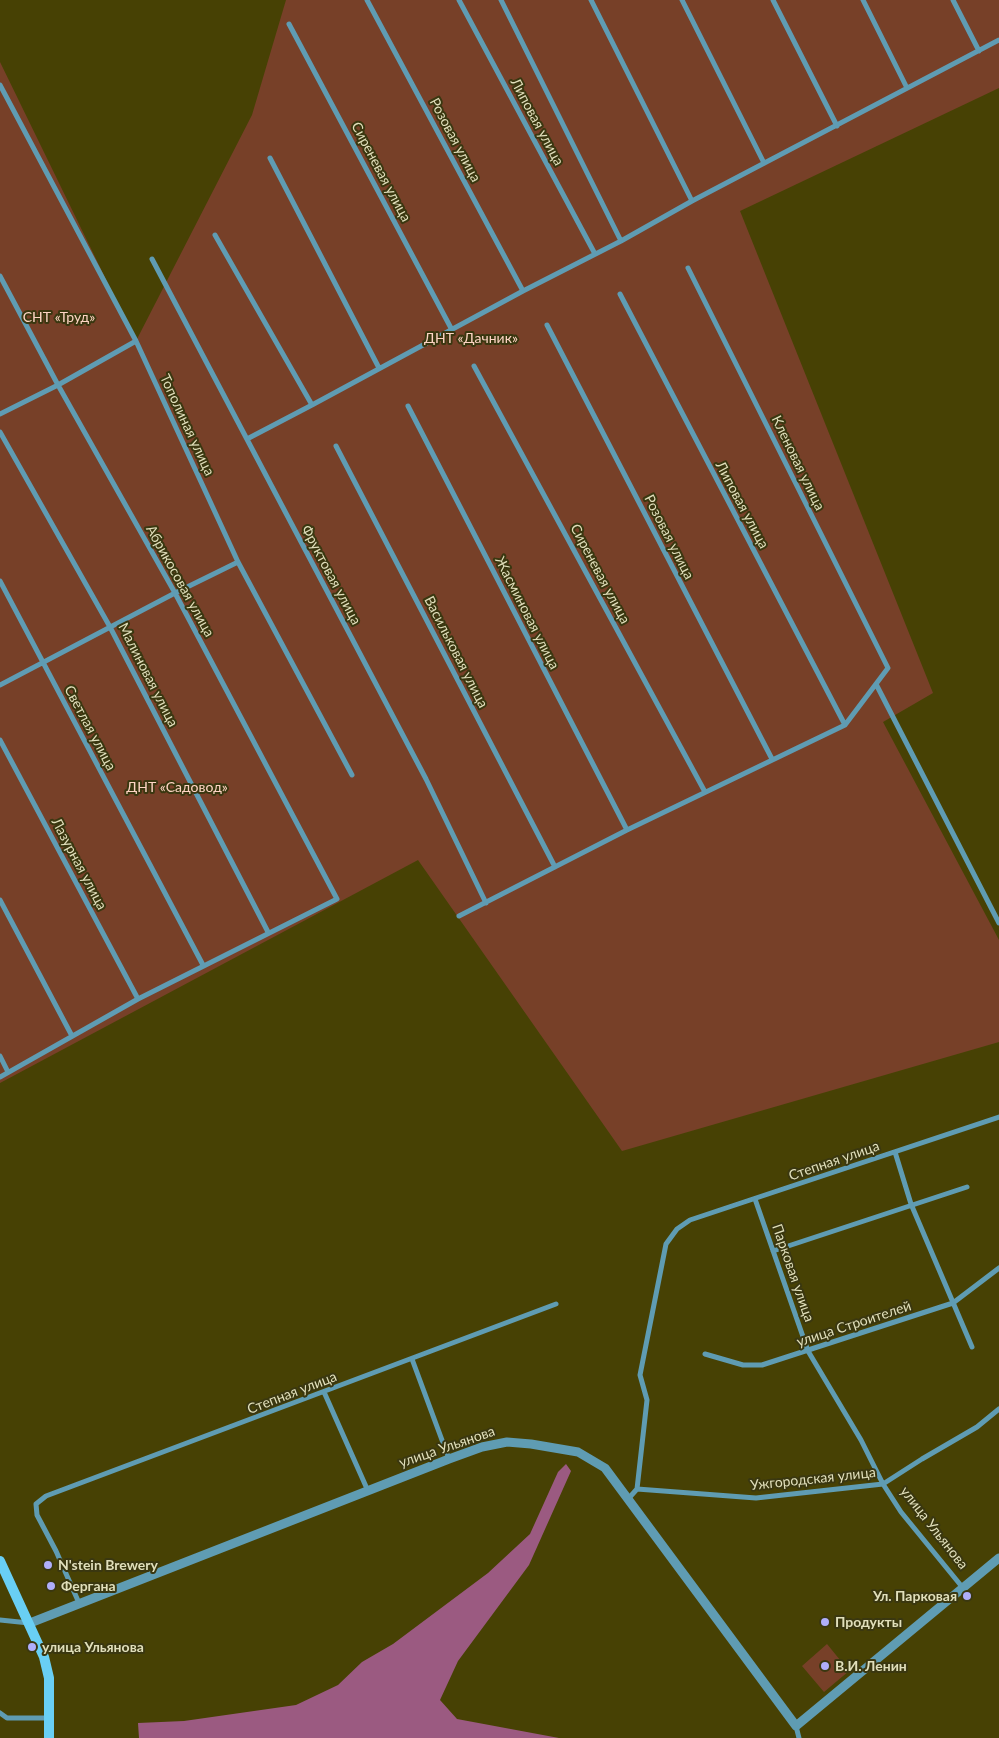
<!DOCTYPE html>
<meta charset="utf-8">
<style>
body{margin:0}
canvas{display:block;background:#474104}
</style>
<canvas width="999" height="1738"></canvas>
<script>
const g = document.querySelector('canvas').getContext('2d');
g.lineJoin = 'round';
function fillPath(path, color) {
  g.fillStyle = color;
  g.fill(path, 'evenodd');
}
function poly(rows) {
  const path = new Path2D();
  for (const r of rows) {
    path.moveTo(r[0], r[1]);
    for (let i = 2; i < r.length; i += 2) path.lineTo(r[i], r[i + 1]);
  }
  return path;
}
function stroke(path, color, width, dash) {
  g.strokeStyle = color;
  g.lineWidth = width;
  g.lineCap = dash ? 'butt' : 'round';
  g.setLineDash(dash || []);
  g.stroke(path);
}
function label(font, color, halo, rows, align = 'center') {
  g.font = font + ' Lato,sans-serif';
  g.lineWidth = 4;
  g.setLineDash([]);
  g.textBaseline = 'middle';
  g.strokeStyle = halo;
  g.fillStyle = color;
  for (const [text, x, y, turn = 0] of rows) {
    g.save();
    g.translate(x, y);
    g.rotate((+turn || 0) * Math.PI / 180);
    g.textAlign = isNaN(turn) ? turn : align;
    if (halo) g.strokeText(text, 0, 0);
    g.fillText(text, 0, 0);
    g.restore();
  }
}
fillPath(poly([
 [286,0,999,0,999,88,740,211,933,693,883,722,999,940,999,1042,622,1151,418,860,0,1083,0,62,136,341,252,115],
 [827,1644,849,1671,824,1692,802,1666]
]), '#774028');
fillPath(poly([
 [566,1464,571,1471,529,1565,458,1661,440,1700,457,1719,559,1738,139,1738,138,1723,184,1721,296,1705,338,1685,362,1662,393,1644,488,1573,530,1534,558,1472]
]), '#9b5a81');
stroke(poly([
 [367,0,523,291],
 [459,0,595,254],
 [501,0,621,241],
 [591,0,692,201],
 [682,0,764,163],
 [773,0,837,126],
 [863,0,907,88],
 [953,0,979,51],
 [289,24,452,330],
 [0,85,136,341,238,562,352,775],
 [270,158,379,368],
 [215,235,312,405],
 [152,259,426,779,486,903],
 [0,276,58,385,175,593,337,899,138,999,0,1077],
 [620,294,845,725],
 [547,325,772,759],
 [474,366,705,792],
 [408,406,627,830],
 [0,414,58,385,136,341],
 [0,432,110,627,268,932],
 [247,439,312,405,523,291,621,241,692,201,999,40],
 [336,446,555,867],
 [0,581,203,965],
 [876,684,999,923],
 [0,685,175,593,238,562],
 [0,740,138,999],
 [0,900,72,1036],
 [459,916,627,830,845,725,888,668,688,268],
 [0,1056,8,1072],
 [895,1152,911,1204,972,1347],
 [755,1199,808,1351,861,1440,883,1484,901,1512,963,1588],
 [773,1251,967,1187],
 [705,1354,743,1365,762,1365,953,1303,999,1268],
 [412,1359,449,1459],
 [324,1392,368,1491],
 [637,1489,756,1498,883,1484,922,1459,977,1427,999,1409],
 [629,1498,637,1489,647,1400,640,1375,666,1244,677,1229,690,1220,999,1117],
 [79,1603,56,1551,37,1515,36,1504,46,1496,556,1304],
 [0,1620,29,1623],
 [0,1713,7,1718,50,1718],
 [796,1726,799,1738]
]), '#5f9cb3', 5);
stroke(poly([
 [30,1623,449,1459,482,1447,507,1442,531,1444,578,1452,605,1468,796,1726,999,1558]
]), '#5f9cb3', 9);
stroke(poly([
 [0,1561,44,1657,49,1678,49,1738]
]), '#69cff4', 10);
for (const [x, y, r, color] of [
 [48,1565,5,"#afaefa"],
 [51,1586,5,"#afaefa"],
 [967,1596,5,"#afaefa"],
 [825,1622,5,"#afaefa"],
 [32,1647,5,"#afaefa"],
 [825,1666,5,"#afaefa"]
]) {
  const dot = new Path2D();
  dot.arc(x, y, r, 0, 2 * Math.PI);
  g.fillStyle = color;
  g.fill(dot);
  stroke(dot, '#3a3710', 2);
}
label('14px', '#e1dfbb', '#3a3710', [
 ["Липовая улица",537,122,62],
 ["Розовая улица",455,140,62],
 ["Сиреневая улица",381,172,62],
 ["Тополиная улица",187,425,65],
 ["Кленовая улица",798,463,64],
 ["Липовая улица",742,505,62],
 ["Розовая улица",669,537,63],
 ["Сиреневая улица",600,574,62],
 ["Фруктовая улица",331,575,62],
 ["Абрикосовая улица",180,581,61],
 ["Жасминовая улица",527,613,63],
 ["Васильковая улица",456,652,63],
 ["Малиновая улица",148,675,63],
 ["Светлая улица",90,728,62],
 ["Лазурная улица",79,864,62],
 ["Степная улица",834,1161,-19],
 ["Парковая улица",793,1273,71],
 ["улица Строителей",854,1324,-18],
 ["Степная улица",292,1393,-21],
 ["улица Ульянова",447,1447,-19],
 ["Ужгородская улица",813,1479,-6],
 ["улица Ульянова",934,1528,52]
]);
label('14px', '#fed5c4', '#3a3710', [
 ["СНТ «Труд»",59,317],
 ["ДНТ «Дачник»",471,338],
 ["ДНТ «Садовод»",177,787]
]);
label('bold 14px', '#e1dfbb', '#3a3710', [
 ["N'stein Brewery",58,1565],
 ["Фергана",61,1586],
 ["Ул. Парковая",957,1596,"right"],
 ["Продукты",835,1622],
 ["улица Ульянова",42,1647],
 ["В.И. Ленин",835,1666]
], 'left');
</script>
